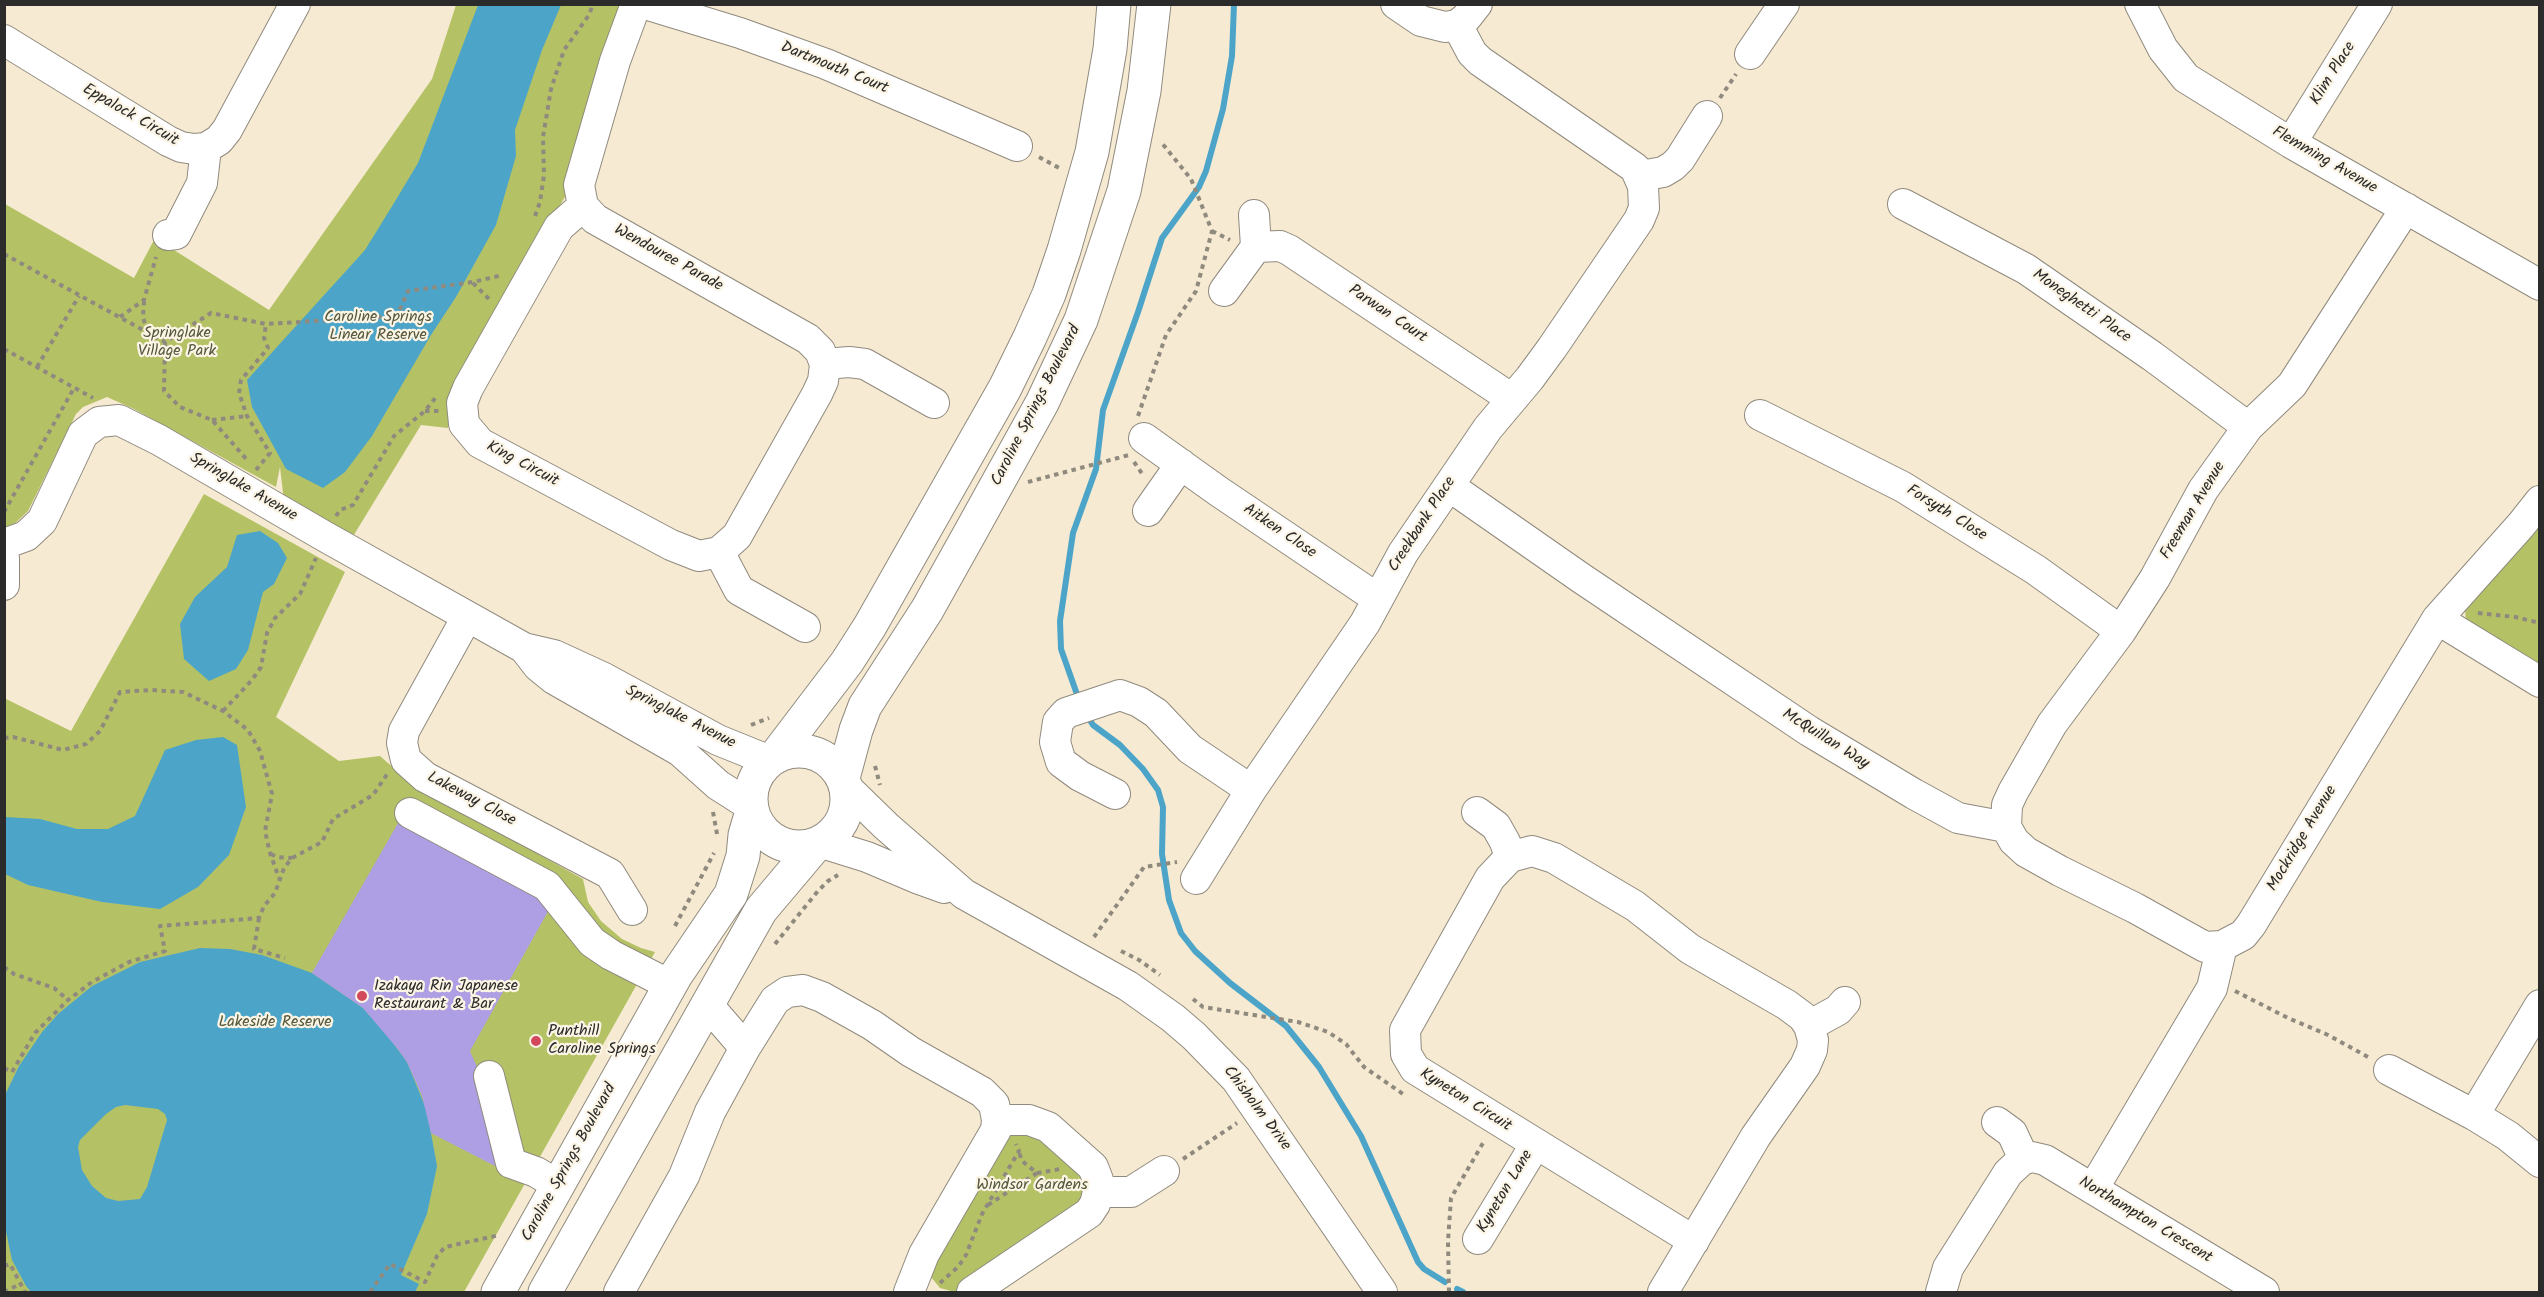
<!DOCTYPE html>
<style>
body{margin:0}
#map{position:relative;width:2544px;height:1297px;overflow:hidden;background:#f6ead2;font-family:Kalam,sans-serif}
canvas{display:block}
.frame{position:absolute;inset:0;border:6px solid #2b2b2b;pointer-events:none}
</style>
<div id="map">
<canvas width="2544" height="1297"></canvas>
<div class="frame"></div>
</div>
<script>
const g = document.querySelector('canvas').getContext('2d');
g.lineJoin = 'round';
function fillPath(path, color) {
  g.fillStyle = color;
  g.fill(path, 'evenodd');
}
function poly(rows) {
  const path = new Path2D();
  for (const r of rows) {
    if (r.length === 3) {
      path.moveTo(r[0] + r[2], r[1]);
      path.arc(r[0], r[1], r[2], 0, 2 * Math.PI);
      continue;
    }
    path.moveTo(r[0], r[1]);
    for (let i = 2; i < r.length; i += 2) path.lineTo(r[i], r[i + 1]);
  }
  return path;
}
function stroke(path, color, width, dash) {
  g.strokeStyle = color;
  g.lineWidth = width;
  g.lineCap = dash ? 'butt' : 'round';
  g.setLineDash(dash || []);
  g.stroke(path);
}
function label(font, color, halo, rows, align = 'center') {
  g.font = font + ' Kalam,sans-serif';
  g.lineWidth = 4.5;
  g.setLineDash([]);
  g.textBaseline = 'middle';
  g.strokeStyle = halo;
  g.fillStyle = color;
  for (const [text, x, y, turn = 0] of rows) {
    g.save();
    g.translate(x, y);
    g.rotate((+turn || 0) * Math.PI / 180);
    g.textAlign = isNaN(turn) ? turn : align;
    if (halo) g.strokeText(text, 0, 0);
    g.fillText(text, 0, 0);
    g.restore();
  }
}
fillPath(poly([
 [456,5,625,5,567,193,452,399,448,428,421,425,352,538,284,501,280,467,276,487,134,409,107,397,83,407,76,414,28,511,8,530,5,528,5,204,134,278,155,238,269,310,432,79],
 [204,494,345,572,276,717,339,761,380,756,412,784,583,879,588,902,601,921,622,939,641,948,655,952,464,1292,5,1292,4,698,71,731],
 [2539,526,2539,671,2466,622,2465,609,2474,594],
 [1025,1128,1077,1161,1089,1196,960,1289,955,1292,940,1288,931,1277,936,1261,1009,1133]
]), '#b4c265');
fillPath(poly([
 [478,5,561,5,542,50,515,130,516,156,496,225,456,297,431,335,372,436,345,472,323,488,286,469,252,407,247,380,365,250,394,203,418,163],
 [260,531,278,543,287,558,274,584,263,592,248,650,236,669,209,681,184,659,180,624,195,597,227,567,237,535],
 [223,737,237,745,246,807,229,855,198,887,160,909,102,902,28,885,5,874,5,817,40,819,77,829,108,829,135,816,165,750,196,740],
 [200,948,230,949,262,955,312,973,363,1008,388,1036,407,1062,427,1111,437,1166,427,1214,401,1275,419,1284,415,1292,31,1292,26,1286,12,1260,5,1227,4,1097,19,1066,42,1032,58,1014,92,986,140,962],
 [125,1105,158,1109,165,1114,167,1120,147,1187,140,1199,118,1201,106,1198,92,1186,82,1170,78,1147,80,1140,106,1114,116,1107]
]), '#4ca5c9');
stroke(poly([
 [1079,700,1061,649,1060,621,1073,533,1096,469,1103,410,1138,312,1162,238,1199,187,1206,171,1223,109,1232,56,1234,4],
 [1086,714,1093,725,1120,745,1143,769,1158,790,1163,807,1162,854,1169,900,1181,933,1195,951,1230,983,1286,1026,1319,1067,1361,1136,1418,1262,1424,1269,1445,1282],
 [1457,1289,1463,1292]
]), '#4ca5c9', 6);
fillPath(poly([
 [401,818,551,906,470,1051,486,1087,495,1166,431,1133,422,1096,407,1062,397,1048,363,1008,312,973]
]), '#ae9ee4');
const minor = poly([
 [645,4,740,33,826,64,1017,146],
 [1396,4,1421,21,1445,27,1457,25,1466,18,1477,4],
 [2140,4,2163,49,2186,78,2291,143,2540,285],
 [4,40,168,141,181,147,194,149,206,148,219,140,227,130,295,4],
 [1750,54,1784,4],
 [2291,143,2377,4],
 [1641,176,1663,172,1673,166,1680,159,1707,116],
 [1903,204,2026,269,2152,356,2248,427],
 [583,206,559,227,468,388,462,403,464,424,480,443,671,545,699,556,719,552,737,536,817,394,823,381,825,364,820,351,808,339,595,219,583,206,579,185,615,61,636,4],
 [168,235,176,234,202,183,206,148],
 [1256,247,1280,246,1289,250,1512,399],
 [1224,291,1256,247,1254,215],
 [825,364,849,362,865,364,934,403],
 [1760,415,1903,487,2036,570,2121,631],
 [1144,438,1218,491,1378,599],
 [1449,486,1581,578,1809,731,1914,794,1958,818,2006,827,2014,841,2026,852,2060,871,2135,908,2205,947,2222,946],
 [1148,511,1181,464],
 [4,544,26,536,42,521,83,434,99,422,119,420,159,440,324,536,524,648,554,655,604,678,718,740,770,761],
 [719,552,739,590,805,627],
 [4,558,4,585],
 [467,617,404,731,402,743,406,760,425,777,610,874,632,910],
 [2437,619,2540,682],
 [524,648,538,666,554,679,680,751,718,785,751,806],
 [847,788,886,826,964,894,1128,986,1173,1018,1194,1036,1236,1079,1382,1292],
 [1115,794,1080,776,1061,762,1055,742,1058,722,1066,713,1120,695,1139,702,1156,713,1190,749,1251,790],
 [1477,812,1496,826,1505,842,1510,857],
 [410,813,547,886,592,942,611,955,670,985],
 [2006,827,2007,805,2013,792,2052,724,2121,631,2155,578,2203,490,2248,427,2292,385,2406,208],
 [822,843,867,857,919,879,944,888],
 [1196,879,1251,790,1365,623,1403,553,1488,428,1530,378,1552,348,1639,220,1644,208,1643,186,1635,168,1480,61,1472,53,1457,25],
 [1809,1026,1838,1010,1845,1002],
 [745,1048,775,1000,787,992,803,990,822,997,872,1025,911,1052,982,1092,994,1104,997,1120,996,1130,924,1254,909,1292],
 [2389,1070,2474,1115,2508,1136,2540,1162],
 [489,1076,511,1163,536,1172,558,1185],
 [2474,1115,2540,1005],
 [1997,1122,2012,1133,2024,1159],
 [2093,1189,2212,988,2222,946,2243,935,2251,925,2437,619,2521,525,2540,501],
 [1098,1192,1131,1192,1164,1171],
 [1478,1239,1535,1145],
 [619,1292,684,1176,710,1112,745,1048,707,1004],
 [972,1292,1089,1213,1095,1204,1098,1192,1098,1180,1093,1167,1048,1127,1029,1120,997,1120],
 [1663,1292,1756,1136,1805,1066,1812,1050,1813,1040,1809,1026,1803,1017,1787,1005,1690,949,1635,906,1554,858,1532,851,1510,857,1490,878,1405,1030,1406,1054,1415,1069,1694,1241],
 [1941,1292,1948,1268,2008,1173,2022,1160,2032,1157,2045,1160,2264,1292]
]);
const major = poly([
 [799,799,48],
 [774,758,847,662,870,626,1005,388,1030,337,1049,294,1064,250,1092,152,1110,49,1114,4],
 [843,778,856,730,865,706,927,610,970,533,1042,403,1081,320,1124,191,1144,91,1154,4],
 [498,1292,676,975,731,894,743,856,745,835,752,811],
 [545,1292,761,910,815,846]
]);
stroke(minor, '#908a7e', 32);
stroke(major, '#908a7e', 35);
stroke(poly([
 [1720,98,1736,74],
 [1039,157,1061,169],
 [535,216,540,202,544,175,543,137,551,89,564,50,589,15,593,4],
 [1212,231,1230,240],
 [4,254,165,342,211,313,266,324,397,316,408,291,473,282,503,275],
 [473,283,490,300],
 [144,301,143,317,147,331],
 [120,317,144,300,156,257],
 [165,342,164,391,180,407,212,420,248,461],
 [4,349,93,398],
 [37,367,79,296],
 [425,411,440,411],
 [1138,416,1166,335,1196,291,1212,231,1191,179,1161,142],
 [212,420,247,416],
 [1134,462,1143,475],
 [256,470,270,453,247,416,239,393,241,380,268,348,264,338,266,324],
 [1028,482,1129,455],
 [4,512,74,388],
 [336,516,340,510,353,505,394,436,425,411,437,396],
 [2478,613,2515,617,2540,623],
 [223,711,252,680,261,667,267,633,275,618,300,594,316,558],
 [751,725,769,718],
 [4,738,13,737,63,750,86,744,100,731,120,692,151,690,183,692,223,711,248,730,260,751,272,794,265,831,270,853,279,878],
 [875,766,880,785],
 [713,812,717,834],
 [271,854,277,857,292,858],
 [259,918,254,949,285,958],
 [675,926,714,853],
 [1094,937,1144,867,1177,862],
 [775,944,818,891,828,881,838,875],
 [1121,951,1139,960,1160,975],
 [4,967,14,974,54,988,68,1000],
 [2235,991,2288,1018,2328,1035,2368,1057],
 [1193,999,1203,1007,1298,1022,1328,1032,1346,1044,1364,1067,1403,1094],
 [4,1068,12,1072,35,1033,68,1000,92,982,129,962,165,951,160,926,259,918,264,906,275,893,284,868,292,858,322,842,333,819,373,795,388,773],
 [1183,1159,1237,1123],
 [1037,1173,1060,1169],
 [988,1205,1037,1173,1022,1161,1019,1152],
 [4,1266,10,1264,25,1292],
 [940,1283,958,1267,966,1255,982,1214,1019,1151,1016,1144],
 [4,1292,20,1284],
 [370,1292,390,1264,425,1282,437,1256,445,1247,500,1235],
 [1449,1292,1448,1241,1451,1198,1483,1143,1486,1145]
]), '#908a7e', 4, [4.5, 4.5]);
stroke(minor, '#fff', 30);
stroke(major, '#fff', 33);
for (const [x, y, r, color] of [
 [362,996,6,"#d1495b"],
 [536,1041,6,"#d1495b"]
]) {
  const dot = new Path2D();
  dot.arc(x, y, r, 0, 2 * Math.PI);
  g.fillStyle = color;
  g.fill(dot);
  stroke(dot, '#fcf5e5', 2);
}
label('16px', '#2b2b2b', '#fcf5e5', [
 ["Dartmouth Court",834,69,22],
 ["Klim Place",2334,74,-58],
 ["Eppalock Circuit",130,116,30],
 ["Flemming Avenue",2324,161,30],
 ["Wendouree Parade",668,259,29],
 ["Moneghetti Place",2081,307,35],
 ["Parwan Court",1387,315,34],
 ["Caroline Springs Boulevard",1037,406,-63],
 ["King Circuit",522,465,28],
 ["Springlake Avenue",243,488,30],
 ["Freeman Avenue",2194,511,-59],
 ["Forsyth Close",1946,514,32],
 ["Creekbank Place",1423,525,-57],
 ["Aitken Close",1279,532,34],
 ["Springlake Avenue",680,718,27],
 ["McQuillan Way",1825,740,32],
 ["Lakeway Close",471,800,28],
 ["Mockridge Avenue",2303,839,-59],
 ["Kyneton Circuit",1465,1101,32],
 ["Chisholm Drive",1256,1109,53],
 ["Caroline Springs Boulevard",570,1163,-61],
 ["Kyneton Lane",1506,1192,-59],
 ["Northampton Crescent",2145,1221,31]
]);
label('16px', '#54583c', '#fcf5e5', [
 ["Caroline Springs",378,318],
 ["Linear Reserve",378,336],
 ["Springlake",177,334],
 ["Village Park",177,352],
 ["Lakeside Reserve",275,1023],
 ["Windsor Gardens",1032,1186]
]);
label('16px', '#2b2b2b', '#fcf5e5', [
 ["Izakaya Rin Japanese",374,987],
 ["Restaurant & Bar",374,1005],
 ["Punthill",548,1032],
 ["Caroline Springs",548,1050]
], 'left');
</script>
